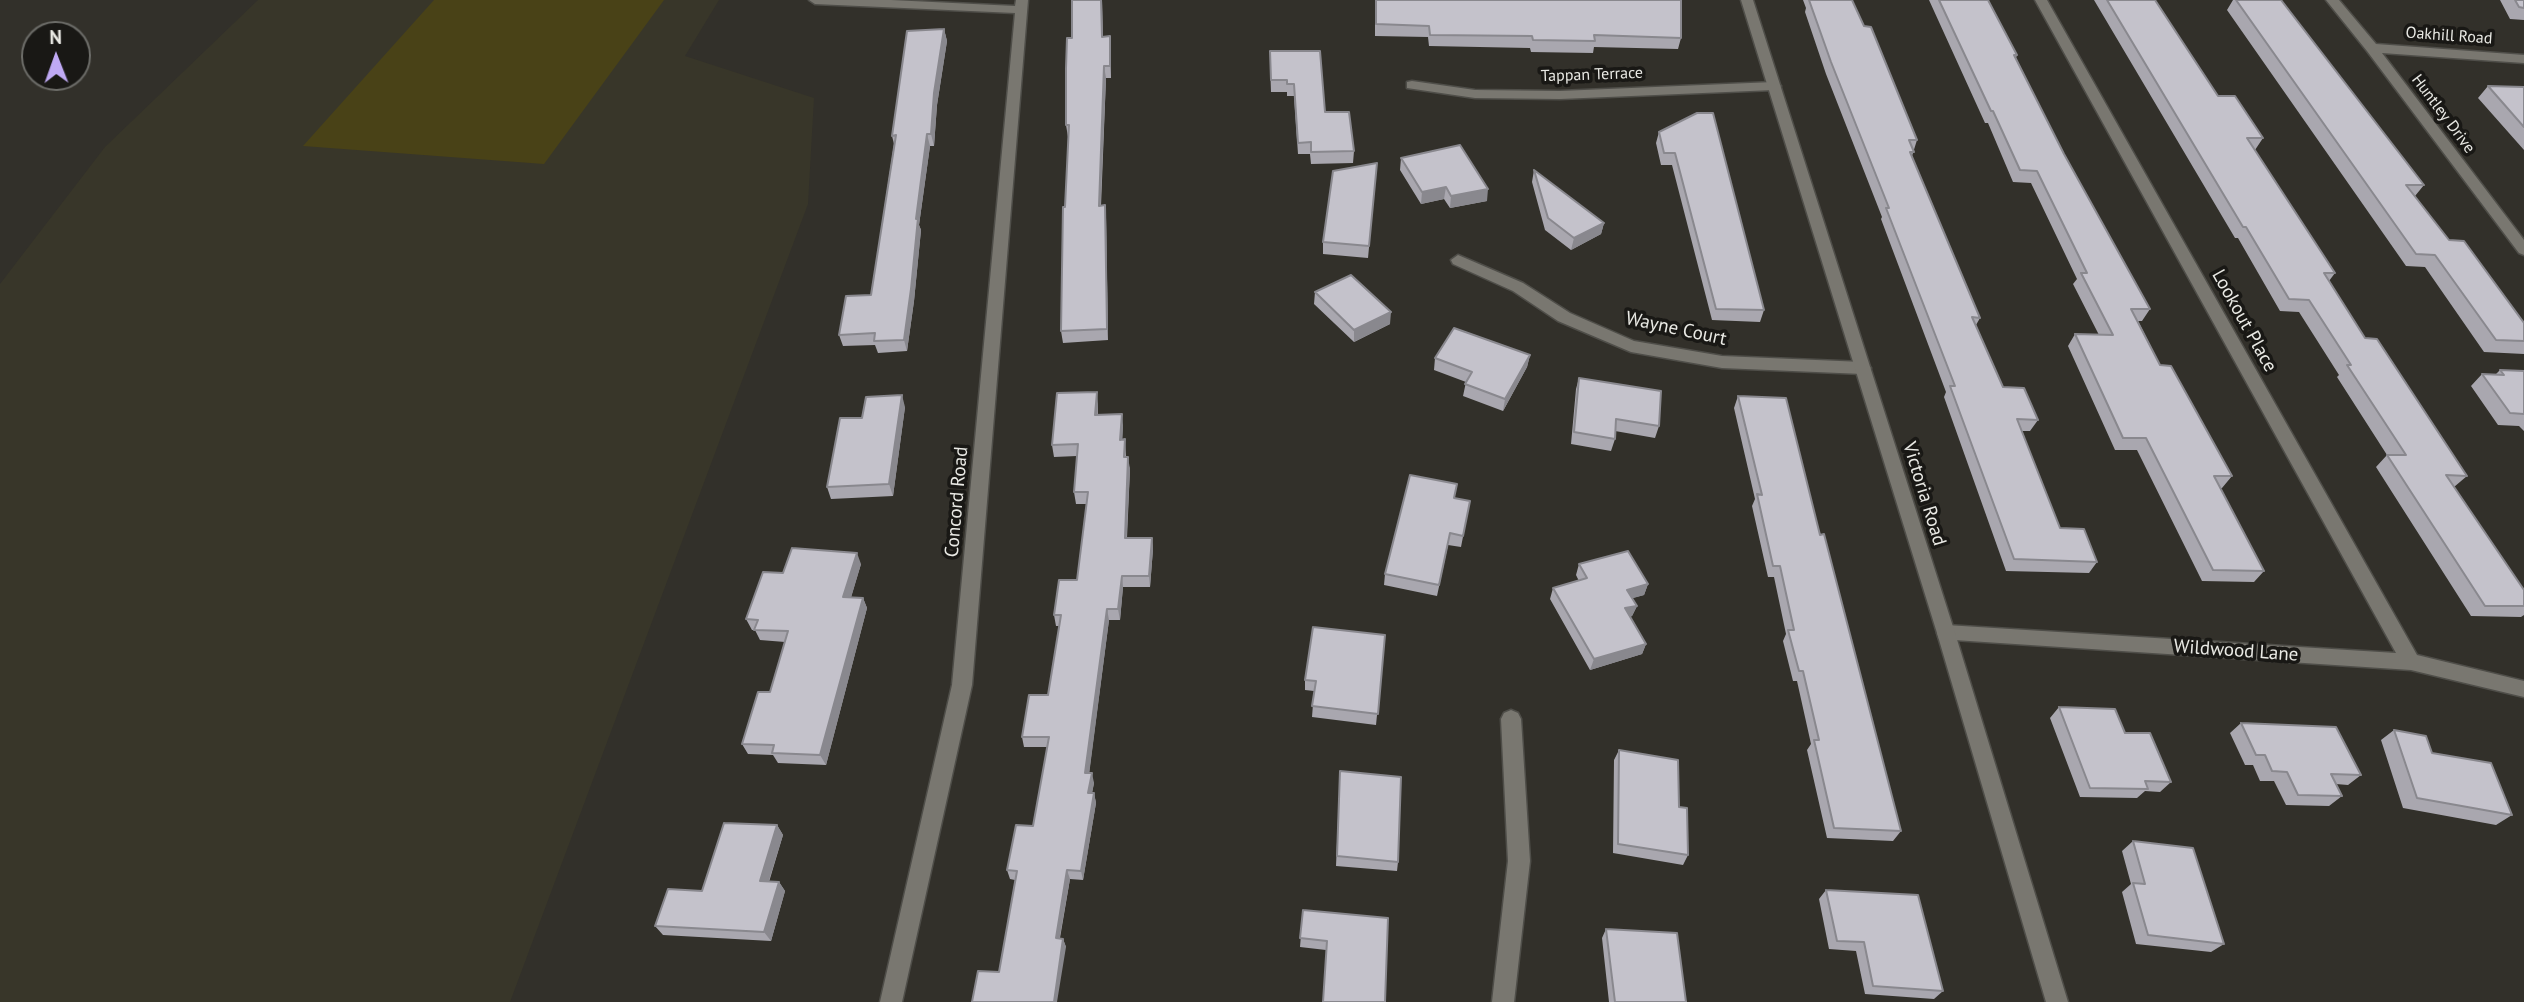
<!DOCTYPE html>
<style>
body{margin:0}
#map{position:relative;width:2524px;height:1002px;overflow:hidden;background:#32302a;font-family:"PT Sans",sans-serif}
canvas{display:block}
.north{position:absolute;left:21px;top:21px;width:70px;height:70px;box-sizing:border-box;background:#191815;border:2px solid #6c6c68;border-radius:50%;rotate:359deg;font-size:19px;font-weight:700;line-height:28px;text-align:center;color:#e9e9e4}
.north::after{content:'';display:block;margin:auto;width:24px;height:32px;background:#bfa9f4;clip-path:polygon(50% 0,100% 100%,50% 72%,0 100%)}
</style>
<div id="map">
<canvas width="2524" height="1002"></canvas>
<div class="north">N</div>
</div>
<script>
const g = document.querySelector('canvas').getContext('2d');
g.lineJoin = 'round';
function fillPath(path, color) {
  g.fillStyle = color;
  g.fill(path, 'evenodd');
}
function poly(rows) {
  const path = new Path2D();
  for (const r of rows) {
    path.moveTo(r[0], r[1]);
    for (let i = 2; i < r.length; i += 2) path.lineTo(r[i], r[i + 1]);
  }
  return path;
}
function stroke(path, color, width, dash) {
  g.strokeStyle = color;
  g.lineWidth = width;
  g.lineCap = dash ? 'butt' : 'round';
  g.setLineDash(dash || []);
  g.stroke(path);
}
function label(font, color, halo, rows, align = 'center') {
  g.font = font + ' "PT Sans",sans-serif';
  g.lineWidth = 7;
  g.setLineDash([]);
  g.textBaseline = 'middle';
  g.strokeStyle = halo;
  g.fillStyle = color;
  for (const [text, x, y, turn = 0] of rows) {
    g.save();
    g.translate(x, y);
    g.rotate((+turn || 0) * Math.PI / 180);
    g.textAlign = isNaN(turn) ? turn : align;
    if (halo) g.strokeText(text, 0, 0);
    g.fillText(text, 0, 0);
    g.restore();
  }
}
fillPath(poly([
 [258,0,719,0,685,56,814,98,808,204,510,1002,0,1002,0,284,105,147]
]), '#383629');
fillPath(poly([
 [434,0,664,0,544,164,303,146]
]), '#494217');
const street = poly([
 [809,0,891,0,1015,6,1016,0,1028,0,972,685,902,1002,880,1002,952,685,1015,13,815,4,809,0],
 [2035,0,2047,0,2417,655,2524,681,2524,697,2411,670,1939,639,1937,633,1939,627,1946,625,2396,653,2035,0],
 [2326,0,2339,0,2376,44,2524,55,2524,63,2382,53,2524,240,2524,255,2519,253,2367,51,2326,0],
 [1412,81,1475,90,1560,91,1774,82,1781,86,1774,90,1560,99,1475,98,1407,88,1407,82,1412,81],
 [1458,255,1523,283,1570,313,1634,341,1722,356,1863,362,1871,368,1863,374,1722,368,1631,352,1558,321,1513,291,1453,264,1451,260,1458,255],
 [1511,710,1518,713,1521,719,1530,861,1514,1002,1492,1002,1508,861,1501,719,1504,713,1511,710]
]);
const secondary = poly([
 [1741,0,1753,0,1955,633,2068,1002,2046,1002,1937,633,1741,0]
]);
stroke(street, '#4f4e49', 3);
stroke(secondary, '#4f4e49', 3);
fillPath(street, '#797770');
fillPath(secondary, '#797770');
fillPath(poly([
 [1072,0,1102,0,1103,37,1110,36,1111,48,1111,78,1106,78,1101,206,1106,217,1108,340,1063,343,1061,331,1068,137,1066,125,1072,38],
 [1375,0,1681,38,1678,49,1594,47,1593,53,1531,52,1530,48,1429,46,1428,37,1375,36],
 [1803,0,1852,0,1917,140,1912,156,1980,318,1976,325,2003,387,2038,420,2030,431,2022,431,2060,528,2097,562,2089,573,2006,571,1944,397,1946,392,1881,219,1882,217,1826,74,1805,12,1806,8],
 [1929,0,1988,0,2017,55,2016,58,2064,154,2150,309,2142,321,2138,321,2160,365,2232,476,2222,488,2220,488,2264,571,2254,582,2202,581,2137,450,2115,450,2068,346,2075,334,2099,335,2073,284,2077,279,2031,183,2013,182,1988,123,1985,123],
 [2094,0,2155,0,2218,96,2263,138,2255,150,2335,273,2329,281,2365,338,2467,476,2454,487,2524,590,2524,615,2521,617,2471,616,2376,467,2387,455,2337,377,2339,375,2299,312,2280,311,2238,238,2235,238],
 [2233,0,2281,0,2424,185,2415,196,2449,240,2524,323,2524,354,2484,352,2425,267,2406,266,2227,10],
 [2500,0,2524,0,2524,20,2510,19],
 [944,29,947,41,937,105,934,146,930,146,919,225,921,230,914,301,907,351,878,353,875,345,843,346,839,335,871,295,894,144,892,136],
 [1270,63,1325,112,1354,151,1353,163,1311,164,1310,154,1298,154,1294,96,1287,96,1287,92,1271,92],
 [2488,86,2524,87,2524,150,2478,98],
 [1697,113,1764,310,1760,322,1712,320,1672,165,1661,165,1656,143,1659,132],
 [1401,158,1487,201,1450,208,1444,199,1421,204,1400,170],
 [1377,163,1368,258,1323,254,1323,242],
 [1534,170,1604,223,1601,234,1571,250,1545,230,1532,182],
 [1315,292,1390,324,1354,342,1314,304],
 [1530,355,1527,367,1503,411,1463,396,1466,382,1434,370,1435,358],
 [2500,370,2524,371,2524,431,2519,426,2498,425,2471,386,2482,374,2495,375],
 [1579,378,1659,426,1655,438,1615,431,1615,439,1611,451,1571,444,1576,389],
 [1738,396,1820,535,1901,831,1893,841,1827,838,1807,750,1811,744,1797,681,1793,681,1783,641,1786,634,1774,577,1768,577,1752,506,1755,499,1734,408],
 [1098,404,1098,415,1123,425,1122,439,1125,439,1126,457,1130,469,1127,538,1152,538,1153,549,1150,587,1123,587,1120,620,1109,620,1089,773,1094,783,1092,793,1094,793,1096,803,1083,880,1070,879,1060,938,1063,939,1066,947,999,972,1015,880,1010,879,1007,870,1033,826,1048,747,1024,747,1022,737,1048,695,1059,626,1056,626,1054,615,1077,580,1087,504,1076,504,1074,492,1077,456,1054,457,1052,445],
 [905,407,893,496,831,499,827,487,862,418],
 [1454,498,1470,501,1461,547,1448,545,1437,596,1384,585,1385,574],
 [861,564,851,597,863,598,867,608,826,765,778,763,773,755,748,754,742,744,770,692,785,642,760,640,755,630,752,630,746,619,783,573],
 [1579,564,1648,584,1644,595,1632,598,1637,606,1632,616,1630,617,1646,644,1642,654,1590,670,1550,599,1553,588,1579,581,1576,575],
 [1385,635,1376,725,1312,717,1314,691,1305,690,1305,680],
 [2059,707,2125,733,2171,782,2160,792,2145,791,2137,798,2080,797,2050,718],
 [2241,723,2361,775,2348,785,2336,784,2342,796,2329,806,2286,805,2274,781,2260,781,2253,765,2245,765,2230,733],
 [2394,730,2432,753,2512,815,2496,825,2403,808,2381,740],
 [1619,750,1679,807,1688,855,1683,865,1613,853,1614,760],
 [1340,771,1398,862,1397,871,1336,866],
 [777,825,783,835,769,882,779,882,785,891,771,941,663,935,655,926,702,891],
 [2133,841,2224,944,2211,952,2136,944,2122,892,2131,884,2122,851],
 [1826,890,1943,991,1934,999,1865,994,1856,951,1829,949,1819,899],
 [1303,910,1385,1002,1326,950,1300,947],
 [1606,929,1686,1002,1609,1002,1602,938]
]), '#a9a7af');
fillPath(poly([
 [944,29,947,41,937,105,934,146,931,134,934,93],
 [1110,36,1111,48,1111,78,1110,66],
 [1104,66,1106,78,1100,218,1099,206],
 [927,134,930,146,919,225,921,230,914,301,907,351,904,340,916,219],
 [1446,187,1444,199,1421,204,1422,192],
 [1488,189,1487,201,1450,208,1451,196],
 [1105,205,1106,217,1108,340,1107,329],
 [1604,223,1601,234,1571,250,1574,238],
 [1391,312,1390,324,1354,342,1354,330],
 [1530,355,1527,367,1503,411,1505,399],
 [1097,392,1098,404,1097,426,1095,415],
 [902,395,905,407,893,496,889,484],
 [1122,414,1123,425,1122,451,1120,440],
 [1128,457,1130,469,1126,549,1125,538],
 [1152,538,1153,549,1150,587,1149,576],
 [857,553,861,564,848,608,843,597],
 [1122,576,1123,587,1120,620,1118,609],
 [1648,584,1644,595,1623,601,1627,590],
 [863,598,867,608,826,765,820,755],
 [1637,606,1632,616,1621,619,1625,608],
 [1107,609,1109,620,1088,783,1085,773],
 [1646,644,1642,654,1590,670,1594,659],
 [1092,773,1094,783,1090,803,1088,793],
 [1094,793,1096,803,1083,880,1081,871],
 [777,825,783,835,766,890,760,881],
 [1067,870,1070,879,1058,947,1056,938],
 [779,882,785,891,771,941,764,932],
 [1063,939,1066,947,1057,1002,1054,1002]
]), '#89888e');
const building = poly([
 [1072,0,1101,0,1102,37,1110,36,1110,66,1104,66,1099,206,1105,205,1107,329,1061,331,1063,207,1065,207,1069,125,1066,125,1066,68,1067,38,1072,38,1072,0],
 [1376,0,1681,0,1681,38,1594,35,1595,41,1533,40,1532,36,1430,35,1429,26,1376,24,1376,0],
 [1809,0,1852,0,1864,26,1871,27,1917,140,1909,140,1914,152,1910,152,1980,318,1972,317,2003,387,2024,388,2038,420,2017,419,2060,528,2084,529,2097,562,2014,559,1950,386,1955,386,1886,208,1889,208,1831,62,1809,0],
 [1939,0,1988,0,2017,55,2014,55,2064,154,2150,309,2131,309,2160,365,2171,366,2232,476,2214,476,2264,571,2213,570,2146,438,2123,438,2075,334,2113,335,2081,273,2087,273,2037,171,2020,170,1993,111,1991,111,1939,0],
 [2107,0,2155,0,2218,96,2235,96,2263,138,2247,138,2335,273,2324,273,2365,338,2377,339,2467,476,2446,475,2524,590,2524,606,2485,606,2387,455,2406,455,2347,365,2351,365,2309,300,2289,299,2246,227,2243,227,2107,0],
 [2236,0,2281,0,2424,185,2406,185,2449,240,2464,241,2524,323,2524,341,2496,340,2435,255,2416,254,2236,0],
 [2515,0,2524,0,2524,8,2519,7,2515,0],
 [944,29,934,93,931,134,927,134,916,219,918,218,911,289,904,340,874,341,875,333,839,335,846,296,871,295,896,135,892,136,907,31,944,29],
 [1270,51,1320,51,1325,112,1349,112,1354,151,1311,152,1311,142,1298,143,1294,84,1287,84,1287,80,1271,80,1270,51],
 [2488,86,2524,87,2524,127,2488,86],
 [1697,113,1713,113,1764,310,1716,309,1675,153,1664,153,1659,132,1697,113],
 [1460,145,1488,189,1451,196,1446,187,1422,192,1401,158,1460,145],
 [1377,163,1369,246,1323,242,1333,171,1377,163],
 [1534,170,1604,223,1574,238,1548,218,1534,170],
 [1351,275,1391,312,1354,330,1315,292,1351,275],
 [1454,328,1530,355,1505,399,1465,384,1472,372,1435,358,1454,328],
 [2500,370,2524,371,2524,414,2510,413,2482,374,2504,375,2500,370],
 [1579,378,1661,391,1659,426,1616,419,1615,439,1574,432,1579,378],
 [1097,392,1095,415,1122,414,1120,440,1125,439,1124,457,1128,457,1125,538,1152,538,1149,576,1122,576,1118,609,1107,609,1085,773,1092,773,1088,793,1094,793,1081,871,1067,870,1056,938,1063,939,1054,1002,972,1002,978,971,999,972,1017,871,1007,870,1016,825,1033,826,1049,737,1022,737,1029,695,1048,695,1061,615,1054,615,1059,580,1077,580,1088,492,1074,492,1078,444,1052,445,1057,393,1097,392],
 [902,395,889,484,827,487,840,418,862,418,866,397,902,395],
 [1738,396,1786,398,1820,535,1824,534,1901,831,1834,828,1814,740,1819,740,1803,671,1799,671,1788,630,1794,630,1780,566,1773,566,1757,494,1762,495,1738,396],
 [1410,475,1457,484,1454,498,1470,501,1463,536,1450,533,1439,585,1385,574,1410,475],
 [792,548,857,553,843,597,863,598,820,755,772,753,774,745,742,744,758,692,770,692,788,631,754,630,758,620,746,619,763,572,783,573,792,548],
 [1628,551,1648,584,1627,590,1637,606,1625,608,1646,644,1594,659,1553,588,1587,578,1579,564,1628,551],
 [1313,627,1385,635,1378,714,1312,706,1316,681,1305,680,1313,627],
 [2059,707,2115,709,2125,733,2150,733,2171,782,2145,781,2148,789,2090,788,2059,707],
 [2241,723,2336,727,2361,775,2331,774,2342,796,2298,795,2287,772,2272,771,2265,755,2256,755,2241,723],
 [2394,730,2426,736,2432,753,2491,763,2512,815,2417,798,2394,730],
 [1619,750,1678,760,1679,807,1687,808,1688,855,1618,844,1619,750],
 [1340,771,1401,777,1398,862,1337,856,1340,771],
 [724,823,777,825,760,881,779,882,764,932,655,926,668,889,702,891,724,823],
 [2133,841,2193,848,2224,944,2148,935,2133,883,2145,884,2133,841],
 [1826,890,1918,895,1943,991,1873,986,1864,942,1837,941,1826,890],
 [1303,910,1388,918,1385,1002,1323,1002,1327,941,1300,938,1303,910],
 [1606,929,1677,933,1686,1002,1615,1002,1606,929]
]);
fillPath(building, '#c4c2cb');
stroke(building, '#89888e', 2);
label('16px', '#e9e9e4', '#191815', [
 ["Oakhill Road",2449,36,4],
 ["Tappan Terrace",1592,75,-2],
 ["Huntley Drive",2443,114,53]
]);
label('19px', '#e9e9e4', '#191815', [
 ["Lookout Place",2244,321,61],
 ["Wayne Court",1676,329,12],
 ["Victoria Road",1924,494,73],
 ["Concord Road",957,502,-85],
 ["Wildwood Lane",2236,651,4]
]);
</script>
